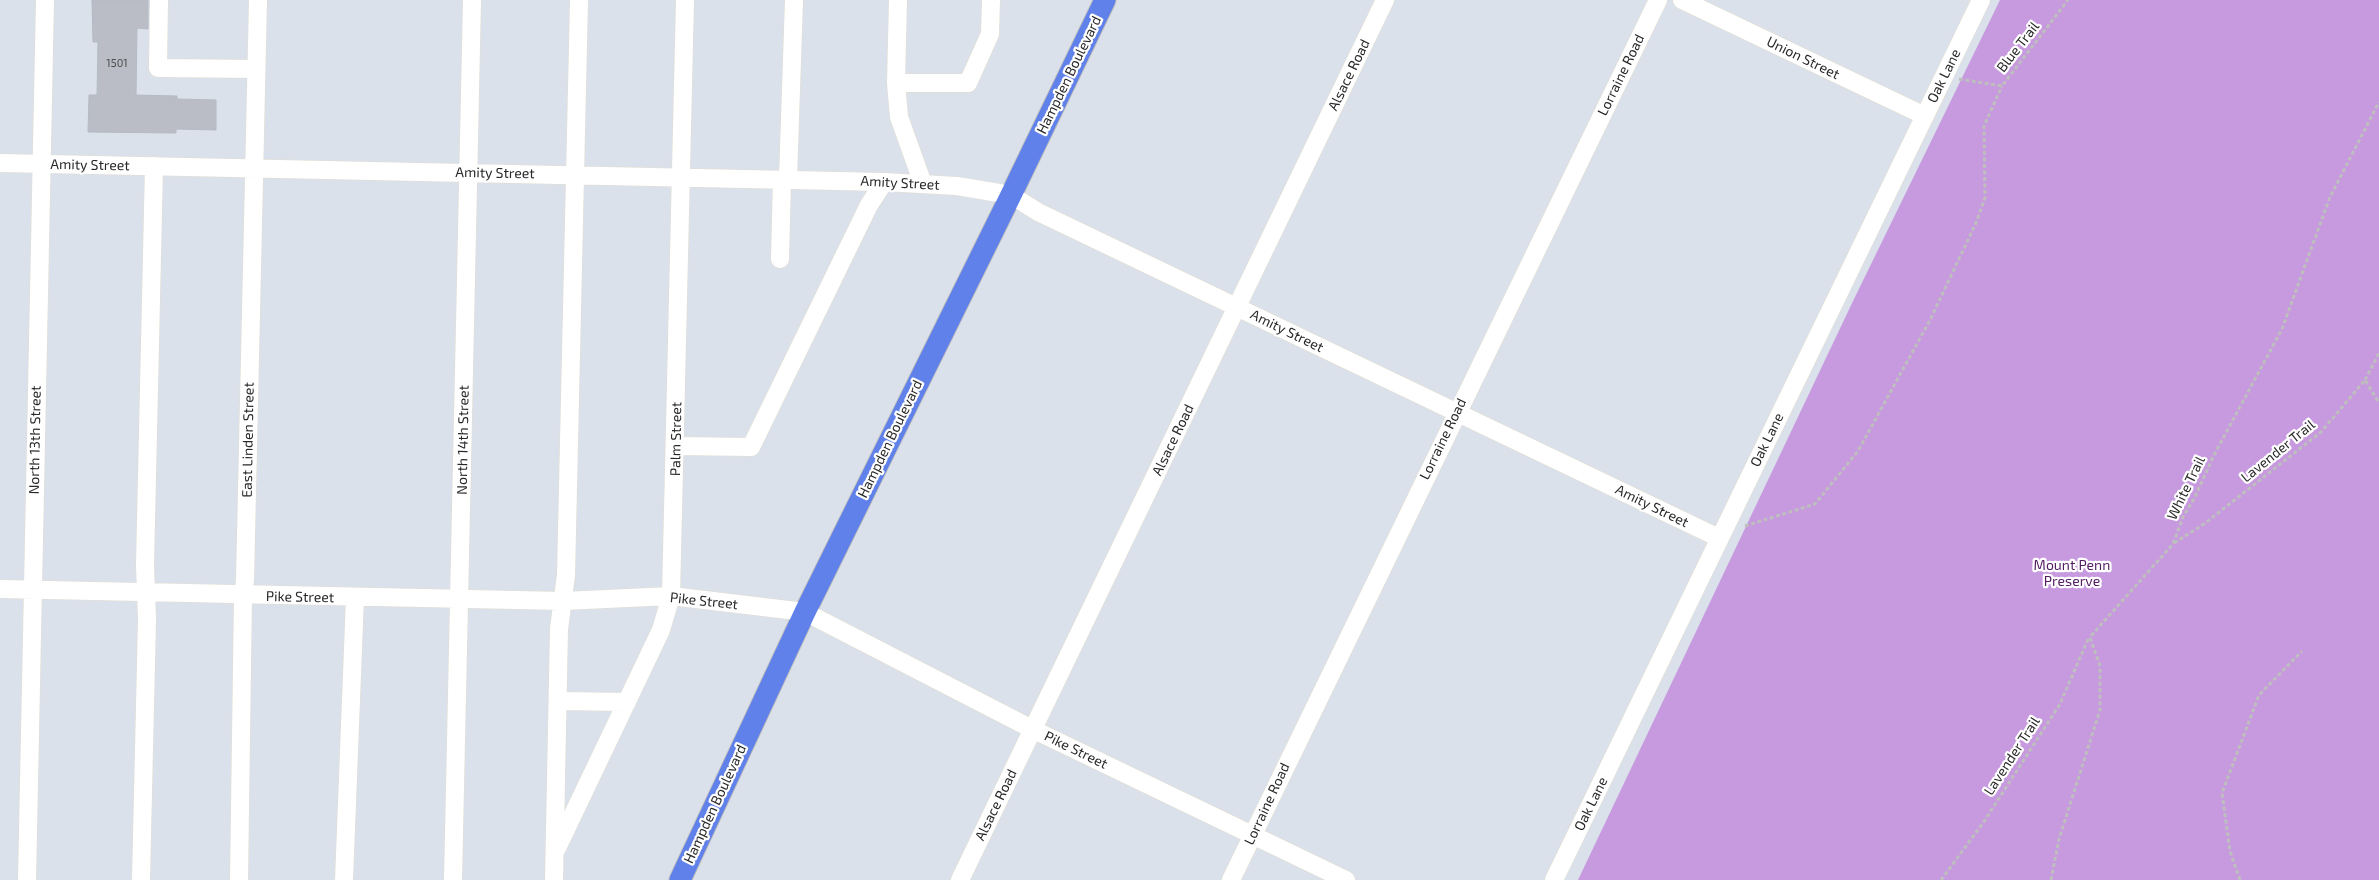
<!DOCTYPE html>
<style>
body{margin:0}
canvas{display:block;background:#dae1ea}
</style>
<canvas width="2379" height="880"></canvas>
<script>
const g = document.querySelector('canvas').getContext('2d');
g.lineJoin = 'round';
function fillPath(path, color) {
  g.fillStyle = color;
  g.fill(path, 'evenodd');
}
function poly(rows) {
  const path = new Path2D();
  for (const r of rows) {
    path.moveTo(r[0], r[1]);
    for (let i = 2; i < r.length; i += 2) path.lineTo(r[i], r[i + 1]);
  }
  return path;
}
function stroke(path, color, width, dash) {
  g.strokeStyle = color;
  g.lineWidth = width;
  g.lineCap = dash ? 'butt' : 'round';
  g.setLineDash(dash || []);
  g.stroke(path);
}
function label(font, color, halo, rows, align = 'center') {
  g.font = font + ' "Exo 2",sans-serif';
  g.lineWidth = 4.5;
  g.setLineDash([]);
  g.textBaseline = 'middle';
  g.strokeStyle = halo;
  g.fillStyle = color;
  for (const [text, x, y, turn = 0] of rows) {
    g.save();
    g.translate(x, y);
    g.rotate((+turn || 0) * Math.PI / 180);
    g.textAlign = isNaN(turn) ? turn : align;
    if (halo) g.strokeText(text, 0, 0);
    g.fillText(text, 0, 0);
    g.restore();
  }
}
fillPath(poly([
 [2000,0,2379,0,2379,880,1578,880,1854,299]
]), '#c799df');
const building = poly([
 [92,0,148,0,148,29,137,28,136,95,177,96,177,99,216,100,216,130,176,129,176,133,88,132,89,95,97,95,98,42,93,42,92,0]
]);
fillPath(building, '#babdc5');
stroke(building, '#b4bac5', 1);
const minor = poly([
 [159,0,158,68,256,69],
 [898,0,896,83,899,117,923,184],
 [1682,0,1925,116],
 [896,83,968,83,990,34,991,0],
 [0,163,884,182,957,186,1011,195,1038,212,1719,538],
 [788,179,794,0],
 [780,259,782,179],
 [676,446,751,447,869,205,884,182],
 [0,589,563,601,671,596,805,612,1032,729,1346,880],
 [558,701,627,702],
 [557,848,661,630,671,596,685,0],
 [27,880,45,0],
 [141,880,147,619,145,565,154,166],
 [239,880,243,596,245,580,258,0],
 [344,880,355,597],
 [453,880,472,0],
 [554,880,559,629,566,575,579,0],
 [960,880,1385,0],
 [1231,880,1658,0],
 [1554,880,1981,0]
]);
const major = poly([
 [680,880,805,612,1011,195,1105,0]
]);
stroke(minor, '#e1ddd0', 19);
stroke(major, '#bebebe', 23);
stroke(poly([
 [1959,79,2002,86,2068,0],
 [2365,380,2379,353],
 [1745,526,1815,504,1858,451,1930,320,1976,223,1985,198,1984,126,2002,86],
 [2174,543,2204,524,2321,432,2365,380,2379,403],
 [1941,880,1983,823,2060,704,2089,637],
 [2051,880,2059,839,2100,710,2100,666,2090,637,2173,544,2183,517,2195,497,2214,455,2282,329,2330,197,2379,102],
 [2240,880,2230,851,2222,793,2259,695,2302,651]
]), '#bebebe', 3, [4, 2.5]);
stroke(minor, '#fff', 18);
stroke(major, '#6080ea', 21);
label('11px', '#4c4d4f', null, [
 ["1501",117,63]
]);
label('14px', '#282828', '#fff', [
 ["Blue Trail",2018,47,-52],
 ["Union Street",1803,58,26],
 ["Hampden Boulevard",1069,75,-64],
 ["Alsace Road",1349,75,-64],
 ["Lorraine Road",1621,75,-64],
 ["Oak Lane",1944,76,-64],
 ["Amity Street",90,165,1],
 ["Amity Street",495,173,1],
 ["Amity Street",900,183,3],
 ["Amity Street",1287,331,26],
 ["Palm Street",676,439,-89],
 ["Hampden Boulevard",890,439,-64],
 ["Lorraine Road",1443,439,-64],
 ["North 13th Street",35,440,-89],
 ["East Linden Street",248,440,-89],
 ["North 14th Street",463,440,-89],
 ["Alsace Road",1173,440,-64],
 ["Oak Lane",1767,440,-64],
 ["Lavender Trail",2278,451,-39],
 ["White Trail",2186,488,-64],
 ["Amity Street",1652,506,26],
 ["Pike Street",300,597,1],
 ["Pike Street",704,601,6],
 ["Pike Street",1076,750,26],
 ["Lavender Trail",2012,756,-57],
 ["Hampden Boulevard",715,804,-65],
 ["Lorraine Road",1267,804,-65],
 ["Oak Lane",1591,804,-64],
 ["Alsace Road",996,805,-64]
]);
label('14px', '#521c61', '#fff', [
 ["Mount Penn",2072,565],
 ["Preserve",2072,581]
]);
</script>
